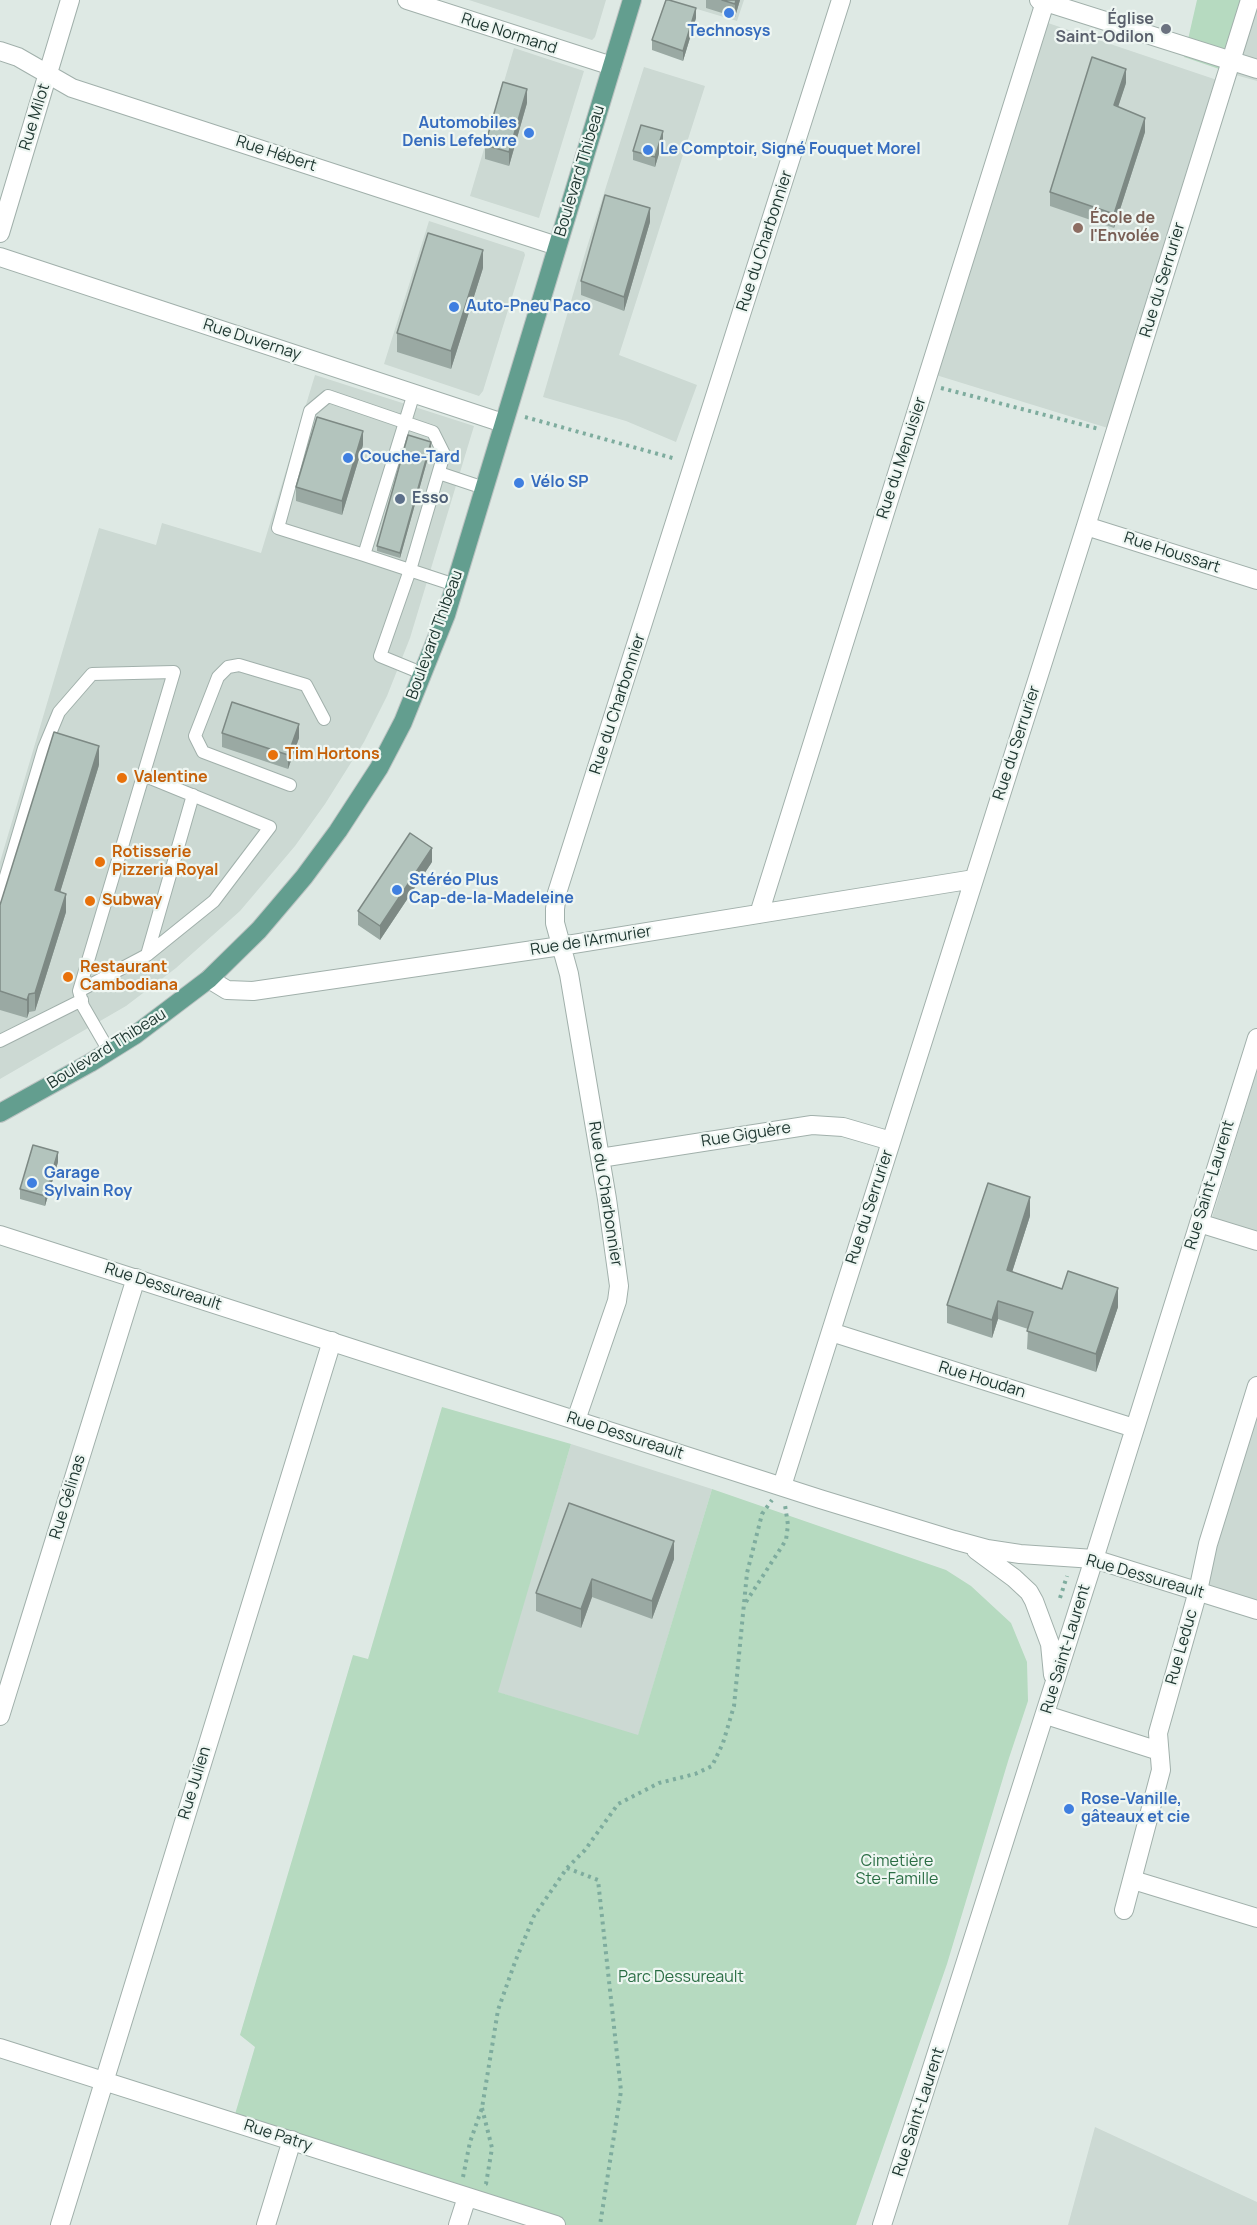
<!DOCTYPE html>
<meta charset="utf-8">
<style>
body{margin:0}
canvas{display:block;background:#dee9e4}
</style>
<canvas width="1257" height="2225"></canvas>
<script>
const g = document.querySelector('canvas').getContext('2d');
g.lineJoin = 'round';
function fillPath(path, color) {
  g.fillStyle = color;
  g.fill(path, 'evenodd');
}
function poly(rows) {
  const path = new Path2D();
  for (const r of rows) {
    path.moveTo(r[0], r[1]);
    for (let i = 2; i < r.length; i += 2) path.lineTo(r[i], r[i + 1]);
  }
  return path;
}
function stroke(path, color, width, dash) {
  g.strokeStyle = color;
  g.lineWidth = width;
  g.lineCap = dash ? 'butt' : 'round';
  g.setLineDash(dash || []);
  g.stroke(path);
}
function label(font, color, halo, rows, align = 'center') {
  g.font = font + ' Manrope,sans-serif';
  g.lineWidth = 4.5;
  g.setLineDash([]);
  g.textBaseline = 'middle';
  g.strokeStyle = halo;
  g.fillStyle = color;
  for (const [text, x, y, turn = 0] of rows) {
    g.save();
    g.translate(x, y);
    g.rotate((+turn || 0) * Math.PI / 180);
    g.textAlign = isNaN(turn) ? turn : align;
    if (halo) g.strokeText(text, 0, 0);
    g.fillText(text, 0, 0);
    g.restore();
  }
}
fillPath(poly([
 [469,0,606,0,595,37,592,40],
 [667,0,744,0,737,21],
 [1257,1,1257,81,1232,74],
 [1045,22,1220,81,1111,429,936,375],
 [514,48,584,71,539,218,470,196],
 [644,67,705,86,619,355,697,385,676,442,626,421,543,397,586,250],
 [429,221,524,252,525,255,483,391,479,396,384,364],
 [315,375,474,426,410,638,387,696,364,742,325,804,295,846,240,911,176,968,126,1006,0,1079,0,862,99,528,156,545,162,523,261,553],
 [1257,1070,1257,1235,1211,1221],
 [1257,1406,1257,1618,1197,1599],
 [571,1444,712,1489,638,1736,497,1692],
 [1095,2127,1257,2202,1257,2225,1068,2225]
]), '#ccd9d3');
fillPath(poly([
 [1197,0,1246,0,1222,70,1184,57],
 [442,1407,571,1444,498,1692,638,1735,712,1489,946,1570,971,1586,1011,1623,1027,1662,1028,1701,1009,1758,947,1964,856,2225,564,2225,233,2121,255,2047,240,2035,353,1655,368,1659]
]), '#b6dac0');
const service = poly([
 [414,393,364,555,455,585],
 [439,473,484,488],
 [364,555,278,528,310,411,328,396,433,432,444,454,410,570,380,656,424,674],
 [143,775,270,827,214,901,147,955],
 [290,785,203,752,195,736,218,677,228,667,239,665,306,685,324,719],
 [0,896,44,748,59,712,92,674,174,672,79,991,83,1006,109,1051],
 [79,991,147,955,193,795],
 [0,1041,82,1000]
]);
const minor = poly([
 [407,0,612,66],
 [0,51,18,57,72,88,557,246],
 [0,233,70,0],
 [0,257,503,423],
 [1086,526,1257,580],
 [759,914,1045,2],
 [209,979,227,990,253,991,561,946,974,879],
 [600,1158,812,1125,843,1127,891,1141],
 [1199,1223,1257,1241],
 [831,1332,1134,1428],
 [576,1420,617,1301,619,1286,607,1199,569,974,555,923,555,909,557,893,841,0],
 [782,1486,1086,526,1250,0],
 [1094,1559,1257,1038],
 [1046,1715,1159,1751],
 [0,1716,136,1278],
 [1133,1880,1257,1918],
 [1124,1910,1161,1770,1158,1733,1198,1591,1208,1544,1257,1386],
 [0,2048,556,2225],
 [60,2225,332,1341],
 [266,2225,292,2140],
 [458,2225,467,2197]
]);
const tertiary = poly([
 [1039,0,1257,69],
 [0,1235,820,1499,954,1540,987,1549,1020,1554,1094,1559,1257,1610],
 [976,1550,1014,1578,1029,1592,1034,1601,1050,1644,1053,1675],
 [882,2225,1094,1559]
]);
const primary = poly([
 [0,1113,90,1063,135,1035,209,979,259,930,304,877,338,831,379,768,403,722,446,615,632,0]
]);
stroke(service, '#a1b0ab', 14);
stroke(minor, '#a1b0ab', 20);
stroke(tertiary, '#a1b0ab', 20);
stroke(primary, '#bcc3c2', 20);
stroke(poly([
 [941,388,1099,429],
 [525,417,676,459],
 [1060,1598,1067,1576],
 [746,1602,786,1540,788,1525,785,1505],
 [567,1868,598,1880,621,2091,600,2225],
 [482,2108,492,2148,486,2184,484,2185],
 [463,2177,470,2142,482,2108,498,2010,515,1962,534,1916,567,1868,585,1850,618,1804,659,1783,695,1774,712,1766,723,1743,734,1706,747,1573,762,1514,772,1500]
]), '#7eac9e', 4, [3, 4.5]);
stroke(service, '#fff', 12);
stroke(minor, '#fff', 18);
stroke(tertiary, '#fff', 18);
stroke(primary, '#639e8f', 18);
fillPath(poly([
 [706,0,740,0,735,17,706,8],
 [696,18,683,61,652,50,652,40],
 [1126,83,1118,107,1145,132,1114,228,1050,206,1050,192],
 [527,103,509,166,485,159,485,145],
 [663,140,655,167,633,160,633,151],
 [650,222,624,311,581,295,581,281],
 [483,268,451,369,397,352,397,333],
 [363,445,342,515,296,501,296,487],
 [431,447,400,558,377,551,377,546],
 [222,733,299,738,288,769,222,747],
 [99,765,60,892,66,912,35,1011,29,1012,27,1018,0,1010,0,905],
 [432,862,380,940,358,925,358,911],
 [58,1162,45,1206,20,1199,20,1189],
 [1030,1216,1012,1272,1118,1307,1096,1372,1027,1349,1028,1329,998,1319,992,1338,947,1323,947,1305],
 [674,1559,652,1619,592,1597,581,1628,536,1611,536,1593]
]), '#9aa9a3');
fillPath(poly([
 [736,0,740,0,735,17,735,4],
 [696,8,696,18,683,61,683,51],
 [1126,69,1126,83,1114,119,1114,105],
 [527,89,527,103,509,166,509,152],
 [1145,118,1145,132,1114,228,1114,214],
 [663,131,663,140,655,167,655,157],
 [650,208,650,222,624,311,624,297],
 [483,250,483,268,451,369,451,351],
 [363,431,363,445,342,515,342,501],
 [431,442,431,447,400,558,400,553],
 [299,724,299,738,288,769,288,755],
 [99,746,99,765,55,909,55,890],
 [432,848,432,862,380,940,380,926],
 [66,894,66,912,35,1011,35,993],
 [29,994,29,1012,27,1018,27,1000],
 [58,1152,58,1162,45,1206,45,1196],
 [1030,1197,1030,1216,1007,1288,1007,1270],
 [1118,1288,1118,1307,1096,1372,1096,1354],
 [998,1301,998,1319,992,1338,992,1320],
 [674,1541,674,1559,652,1619,652,1601],
 [592,1579,592,1597,581,1628,581,1609]
]), '#7d8984');
const building = poly([
 [666,0,669,0,696,8,683,51,652,40,666,0],
 [722,0,736,0,735,4,722,0],
 [1092,57,1126,69,1114,105,1145,118,1114,214,1050,192,1092,57],
 [503,82,527,89,509,152,485,145,503,82],
 [641,125,663,131,655,157,633,151,641,125],
 [605,195,650,208,624,297,581,281,605,195],
 [428,233,483,250,451,351,397,333,428,233],
 [317,417,363,431,342,501,296,487,317,417],
 [408,435,431,442,400,553,377,546,408,435],
 [232,702,299,724,288,755,222,733,232,702],
 [54,732,99,746,55,890,66,894,35,993,29,994,27,1000,0,991,0,905,54,732],
 [410,833,432,848,380,926,358,911,410,833],
 [33,1145,58,1152,45,1196,20,1189,33,1145],
 [988,1183,1030,1197,1007,1270,1062,1289,1068,1271,1118,1288,1096,1354,1027,1331,1033,1312,998,1301,992,1320,947,1305,988,1183],
 [569,1503,674,1541,652,1601,592,1579,581,1609,536,1593,569,1503]
]);
fillPath(building, '#b3c4bd');
stroke(building, '#7d8984', 1.5);
for (const [x, y, r, color] of [
 [729,13,6,"#3f7fe0"],
 [1166,29,6,"#6b7280"],
 [529,133,6,"#3f7fe0"],
 [648,150,6,"#3f7fe0"],
 [1078,228,6,"#8d6e63"],
 [454,307,6,"#3f7fe0"],
 [348,458,6,"#3f7fe0"],
 [519,483,6,"#3f7fe0"],
 [400,499,6,"#5c6f8a"],
 [273,755,6,"#e8710a"],
 [122,778,6,"#e8710a"],
 [100,862,6,"#e8710a"],
 [397,890,6,"#3f7fe0"],
 [90,901,6,"#e8710a"],
 [68,977,6,"#e8710a"],
 [32,1183,6,"#3f7fe0"],
 [1069,1809,6,"#3f7fe0"]
]) {
  const dot = new Path2D();
  dot.arc(x, y, r, 0, 2 * Math.PI);
  g.fillStyle = color;
  g.fill(dot);
  stroke(dot, '#eef6f2', 2);
}
label('bold 16px', '#5b616d', '#eef6f2', [
 ["Église",1154,20],
 ["Saint-Odilon",1154,38]
], 'right');
label('bold 16px', '#366cbe', '#eef6f2', [
 ["Technosys",729,32,"center"],
 ["Automobiles",517,124,"right"],
 ["Denis Lefebvre",517,142,"right"],
 ["Le Comptoir, Signé Fouquet Morel",660,150],
 ["Auto-Pneu Paco",466,307],
 ["Couche-Tard",360,458],
 ["Vélo SP",531,483],
 ["Stéréo Plus",409,881],
 ["Cap-de-la-Madeleine",409,899],
 ["Garage",44,1174],
 ["Sylvain Roy",44,1192],
 ["Rose-Vanille,",1081,1800],
 ["gâteaux et cie",1081,1818]
], 'left');
label('16px', '#203832', '#eef6f2', [
 ["Rue Normand",509,34,18],
 ["Rue Milot",35,117,-73],
 ["Rue Hébert",276,154,18],
 ["Boulevard Thibeau",580,171,-73],
 ["Rue du Charbonnier",765,241,-72],
 ["Rue du Serrurier",1163,280,-73],
 ["Rue Duvernay",252,340,18],
 ["Rue du Menuisier",902,458,-72],
 ["Rue Houssart",1172,553,18],
 ["Boulevard Thibeau",435,635,-70],
 ["Rue du Charbonnier",618,704,-72],
 ["Rue du Serrurier",1017,743,-72],
 ["Rue de l'Armurier",591,941,-9],
 ["Boulevard Thibeau",107,1049,-32],
 ["Rue Giguère",746,1135,-9],
 ["Rue Saint-Laurent",1210,1185,-73],
 ["Rue du Charbonnier",605,1194,81],
 ["Rue du Serrurier",870,1207,-72],
 ["Rue Dessureault",163,1287,18],
 ["Rue Houdan",982,1380,17],
 ["Rue Dessureault",625,1436,18],
 ["Rue Gélinas",68,1497,-73],
 ["Rue Dessureault",1145,1577,16],
 ["Rue Leduc",1182,1647,-74],
 ["Rue Saint-Laurent",1066,1649,-73],
 ["Rue Julien",195,1783,-73],
 ["Rue Saint-Laurent",919,2112,-72],
 ["Rue Patry",278,2136,18]
]);
label('bold 16px', '#785e54', '#eef6f2', [
 ["École de",1090,219],
 ["l'Envolée",1090,237]
], 'left');
label('bold 16px', '#4e5e75', '#eef6f2', [
 ["Esso",412,499]
], 'left');
label('bold 16px', '#c56008', '#eef6f2', [
 ["Tim Hortons",285,755],
 ["Valentine",134,778],
 ["Rotisserie",112,853],
 ["Pizzeria Royal",112,871],
 ["Subway",102,901],
 ["Restaurant",80,968],
 ["Cambodiana",80,986]
], 'left');
label('16px', '#2b6e45', '#eef6f2', [
 ["Cimetière",897,1862],
 ["Ste-Famille",897,1880],
 ["Parc Dessureault",681,1978]
]);
</script>
